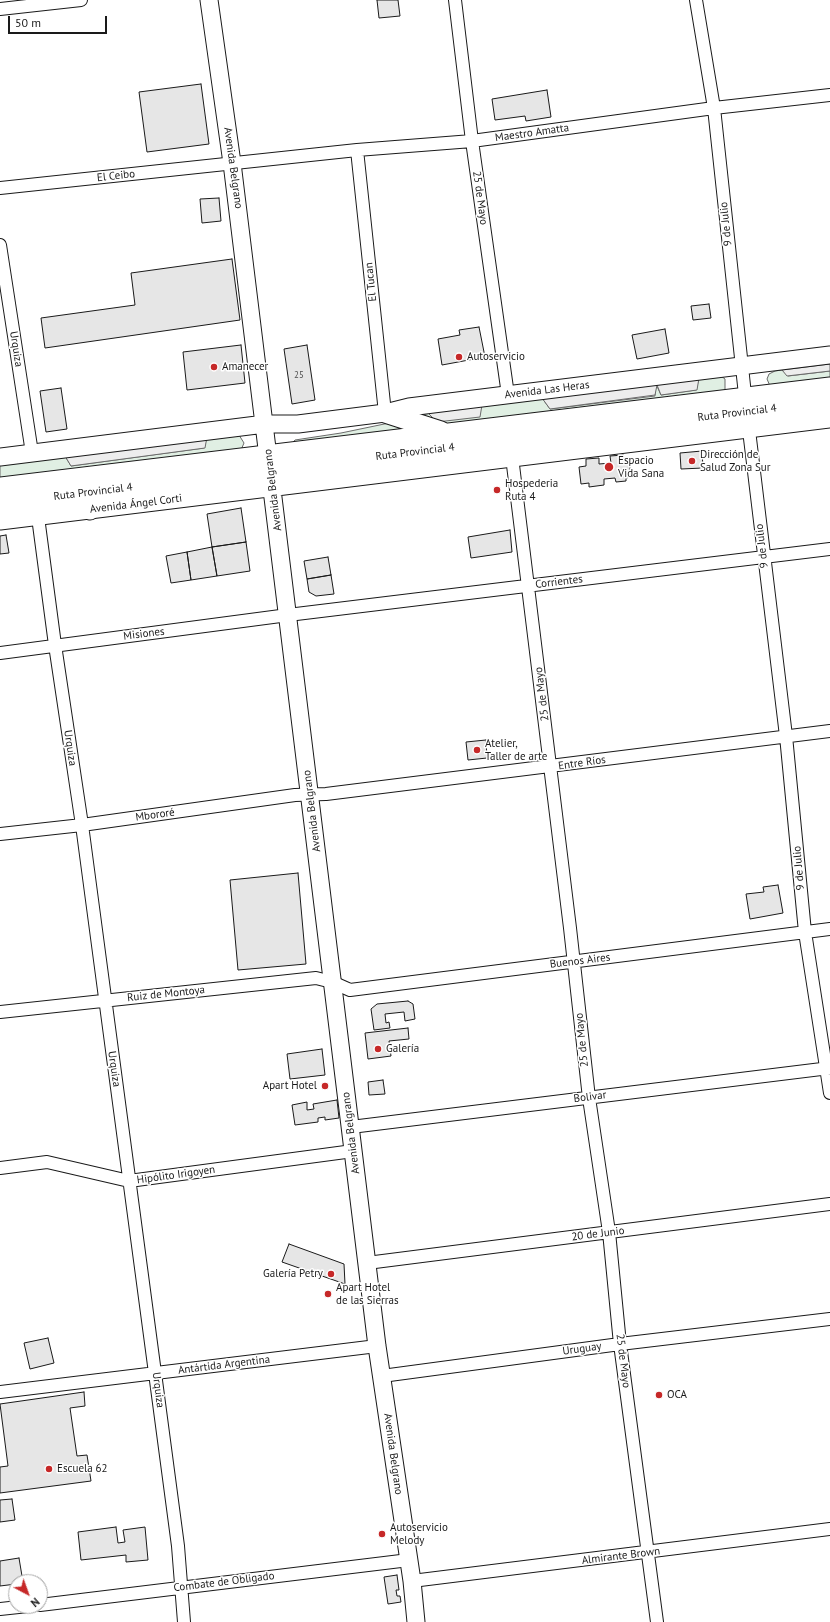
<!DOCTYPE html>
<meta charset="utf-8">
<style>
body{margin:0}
#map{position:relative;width:830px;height:1622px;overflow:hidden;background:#fff;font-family:"PT Sans",sans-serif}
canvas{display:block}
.north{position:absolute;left:8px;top:1574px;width:40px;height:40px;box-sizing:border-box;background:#fff;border:1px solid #a3a3a3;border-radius:50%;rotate:139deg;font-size:11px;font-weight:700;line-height:16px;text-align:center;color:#1a1a1a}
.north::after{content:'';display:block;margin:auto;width:14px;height:18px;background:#c62828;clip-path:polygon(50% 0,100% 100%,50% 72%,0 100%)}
.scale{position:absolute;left:8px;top:16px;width:99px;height:18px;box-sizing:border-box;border:2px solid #1a1a1a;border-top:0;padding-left:5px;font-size:12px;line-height:14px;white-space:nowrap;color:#1a1a1a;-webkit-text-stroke:3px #fff;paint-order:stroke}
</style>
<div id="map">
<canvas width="830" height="1622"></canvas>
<div class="north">N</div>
<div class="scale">50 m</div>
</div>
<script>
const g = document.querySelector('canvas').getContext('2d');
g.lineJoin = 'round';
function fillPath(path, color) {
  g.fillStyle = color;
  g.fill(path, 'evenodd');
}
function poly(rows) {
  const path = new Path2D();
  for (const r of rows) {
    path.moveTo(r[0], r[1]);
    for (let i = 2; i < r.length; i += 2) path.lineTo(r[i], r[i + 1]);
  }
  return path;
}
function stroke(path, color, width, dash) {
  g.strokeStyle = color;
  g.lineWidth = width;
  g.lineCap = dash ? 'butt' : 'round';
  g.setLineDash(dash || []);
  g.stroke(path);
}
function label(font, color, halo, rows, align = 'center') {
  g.font = font + ' "PT Sans",sans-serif';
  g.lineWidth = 3;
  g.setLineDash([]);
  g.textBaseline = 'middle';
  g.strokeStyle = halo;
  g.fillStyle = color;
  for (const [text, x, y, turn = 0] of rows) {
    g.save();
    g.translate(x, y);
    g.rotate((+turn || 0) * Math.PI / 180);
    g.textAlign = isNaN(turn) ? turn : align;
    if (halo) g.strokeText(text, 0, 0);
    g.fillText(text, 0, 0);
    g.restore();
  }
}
const green = poly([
 [782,370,788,376,830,371,830,381,770,386,767,379,769,374,775,371,782,370],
 [721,376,725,379,725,391,442,428,410,416,542,398,550,409,655,396,656,384,661,395,696,390,699,378,721,376],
 [394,422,410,429,292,443,295,440,341,433,394,422],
 [239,435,244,443,241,450,0,483,0,464,65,456,71,466,204,448,207,437,239,435]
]);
fillPath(green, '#e0efe3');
stroke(green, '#6a6a6a', 1);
const parking = poly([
 [830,364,830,371,787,376,782,370,830,364],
 [699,378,697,390,661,395,657,385,655,395,550,409,542,398,699,378],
 [482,405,480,417,437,422,427,412,482,405],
 [207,437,205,448,71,466,65,456,207,437]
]);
fillPath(parking, '#ededed');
stroke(parking, '#6a6a6a', 1);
const building = poly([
 [377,0,398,0,400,16,379,18,377,0],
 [201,84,209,144,147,152,139,92,201,84],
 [547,90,551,117,526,121,525,116,495,120,492,99,547,90],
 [219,198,221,221,202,223,200,199,219,198],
 [232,259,240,320,45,348,41,318,135,305,131,273,232,259],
 [709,304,711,318,693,320,691,306,709,304],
 [479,327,485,357,442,365,438,339,460,335,459,330,479,327],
 [665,329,669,353,637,359,632,335,665,329],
 [241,345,245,383,187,390,183,352,241,345],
 [307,345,315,400,292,404,284,349,307,345],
 [61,388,67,429,46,432,40,391,61,388],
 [702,451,703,468,681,469,680,453,702,451],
 [623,455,623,459,629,459,631,477,626,478,626,481,616,482,615,478,604,479,604,485,589,487,589,483,581,484,579,467,586,466,586,459,599,458,599,464,611,463,610,456,623,455],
 [241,508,246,542,212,547,207,514,241,508],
 [510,530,512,552,471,558,468,537,510,530],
 [6,535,9,553,0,554,0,536,6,535],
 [246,542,250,571,217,576,212,547,246,542],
 [212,547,217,576,191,580,187,552,212,547],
 [187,552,191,580,171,583,166,556,187,552],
 [328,557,331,575,307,579,304,561,328,557],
 [331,575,334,594,316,596,309,592,307,579,331,575],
 [486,740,487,758,468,760,466,742,486,740],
 [298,873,306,964,238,970,230,880,298,873],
 [778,885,783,913,750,919,746,894,764,892,763,887,778,885],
 [408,1001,413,1004,415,1019,405,1021,404,1012,385,1014,386,1023,389,1022,390,1028,374,1030,371,1009,377,1004,408,1001],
 [408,1028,409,1039,389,1041,391,1056,368,1059,365,1033,408,1028],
 [322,1049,325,1075,290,1079,287,1054,322,1049],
 [383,1080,385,1094,369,1095,368,1082,383,1080],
 [337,1100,339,1118,325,1120,325,1117,318,1118,318,1122,295,1125,292,1105,307,1102,307,1110,314,1109,313,1104,337,1100],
 [289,1244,344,1264,345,1284,282,1262,289,1244],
 [48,1338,54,1363,30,1369,24,1343,48,1338],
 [84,1392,85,1406,70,1408,77,1456,87,1455,91,1481,0,1493,0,1467,8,1466,0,1404,84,1392],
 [12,1499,15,1520,0,1522,0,1500,12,1499],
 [116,1527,118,1543,125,1542,123,1530,145,1527,148,1560,126,1562,126,1555,81,1560,78,1532,116,1527],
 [19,1558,23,1582,16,1582,16,1584,0,1586,0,1561,19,1558],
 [397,1575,399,1590,396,1590,397,1596,400,1596,401,1602,388,1604,384,1577,397,1575]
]);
fillPath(building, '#e6e6e6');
stroke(building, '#1a1a1a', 1);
const minor = poly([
 [455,0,472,141,508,395],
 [696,0,714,108,746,404],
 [0,9,81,0],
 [357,150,385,413],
 [0,188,357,150,472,141,714,108,830,95],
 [0,245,32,453],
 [748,422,786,736,805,932,830,1093],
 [512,457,570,928,589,1098,609,1232,620,1344,657,1622],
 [38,517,55,645,82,825,155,1373,178,1546,184,1622],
 [0,653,288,615,830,549],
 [0,834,82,825,295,795,326,794,830,731],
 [0,1012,316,978,332,982,350,990,830,929],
 [351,1127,830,1068],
 [0,1168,47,1162,129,1181,353,1151],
 [367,1263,830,1204],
 [382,1376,620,1344,830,1319],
 [0,1392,377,1346],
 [412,1581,830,1529],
 [40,1605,409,1560],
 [0,1609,28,1606]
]);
const secondary = poly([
 [209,0,232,163,377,1346,412,1581,416,1622],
 [0,457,265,424,298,424,385,413,409,407,830,355],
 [0,521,830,419]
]);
const primary = poly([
 [385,413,441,431],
 [0,487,830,387],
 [54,502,90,510],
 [0,504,830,402]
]);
stroke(minor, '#1a1a1a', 14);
stroke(secondary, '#1a1a1a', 19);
stroke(primary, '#1a1a1a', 21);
stroke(minor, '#fff', 12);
stroke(secondary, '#fff', 17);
stroke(primary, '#fff', 19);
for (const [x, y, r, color] of [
 [459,357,4,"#c62828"],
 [214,367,4,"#c62828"],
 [692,461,4,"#c62828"],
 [609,467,5,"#c62828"],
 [497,490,4,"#c62828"],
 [477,750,4,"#c62828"],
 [378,1049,4,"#c62828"],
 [325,1086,4,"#c62828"],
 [331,1274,4,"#c62828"],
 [328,1294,4,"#c62828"],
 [659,1395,4,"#c62828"],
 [49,1469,4,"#c62828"],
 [382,1534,4,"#c62828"]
]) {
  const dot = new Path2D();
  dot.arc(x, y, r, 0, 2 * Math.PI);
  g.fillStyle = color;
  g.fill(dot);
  stroke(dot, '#fff', 1.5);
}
label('9px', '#4d4d4d', null, [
 ["25",299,375]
]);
label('11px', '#1a1a1a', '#fff', [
 ["Maestro Amatta",532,133,-8],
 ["Avenida Belgrano",233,168,82],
 ["El Ceibo",116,176,-6],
 ["25 de Mayo",480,198,82],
 ["9 de Julio",726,224,-96],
 ["El Tucan",371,282,-96],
 ["Urquiza",16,349,81],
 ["Avenida Las Heras",547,390,-7],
 ["Ruta Provincial 4",737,413,-7],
 ["Ruta Provincial 4",415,452,-7],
 ["Avenida Belgrano",273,490,-97],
 ["Ruta Provincial 4",93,492,-7],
 ["Avenida Ángel Corti",136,504,-7],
 ["9 de Julio",762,546,-97],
 ["Corrientes",559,582,-7],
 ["Misiones",144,634,-7],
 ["25 de Mayo",542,694,-97],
 ["Urquiza",70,748,82],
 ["Entre Ríos",582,763,-8],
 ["Avenida Belgrano",312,811,-97],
 ["Mbororé",155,815,-8],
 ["9 de Julio",799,868,-95],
 ["Buenos Aires",580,961,-7],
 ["Ruiz de Montoya",166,994,-6],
 ["25 de Mayo",582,1040,-96],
 ["Urquiza",114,1069,82],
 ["Bolivar",590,1097,-7],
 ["Avenida Belgrano",351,1133,-97],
 ["Hipólito Irigoyen",176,1175,-8],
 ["20 de Junio",598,1234,-7],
 ["Uruguay",582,1349,-8],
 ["25 de Mayo",623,1361,83],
 ["Antártida Argentina",224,1365,-7],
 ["Urquiza",158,1390,83],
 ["Avenida Belgrano",393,1454,82],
 ["Almirante Brown",621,1556,-7],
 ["Combate de Obligado",224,1582,-7]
]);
label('11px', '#1a1a1a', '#fff', [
 ["Autoservicio",467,357],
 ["Amanecer",222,367],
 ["Dirección de",700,455],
 ["Salud Zona Sur",700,468],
 ["Espacio",618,461],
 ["Vida Sana",618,474],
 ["Hospederia",505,484],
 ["Ruta 4",505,497],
 ["Atelier,",485,744],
 ["Taller de arte",485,757],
 ["Galería",386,1049],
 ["Apart Hotel",317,1086,"right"],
 ["Galería Petry",323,1274,"right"],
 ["Apart Hotel",336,1288],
 ["de las Sierras",336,1301],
 ["OCA",667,1395],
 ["Escuela 62",57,1469],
 ["Autoservicio",390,1528],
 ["Melody",390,1541]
], 'left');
</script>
